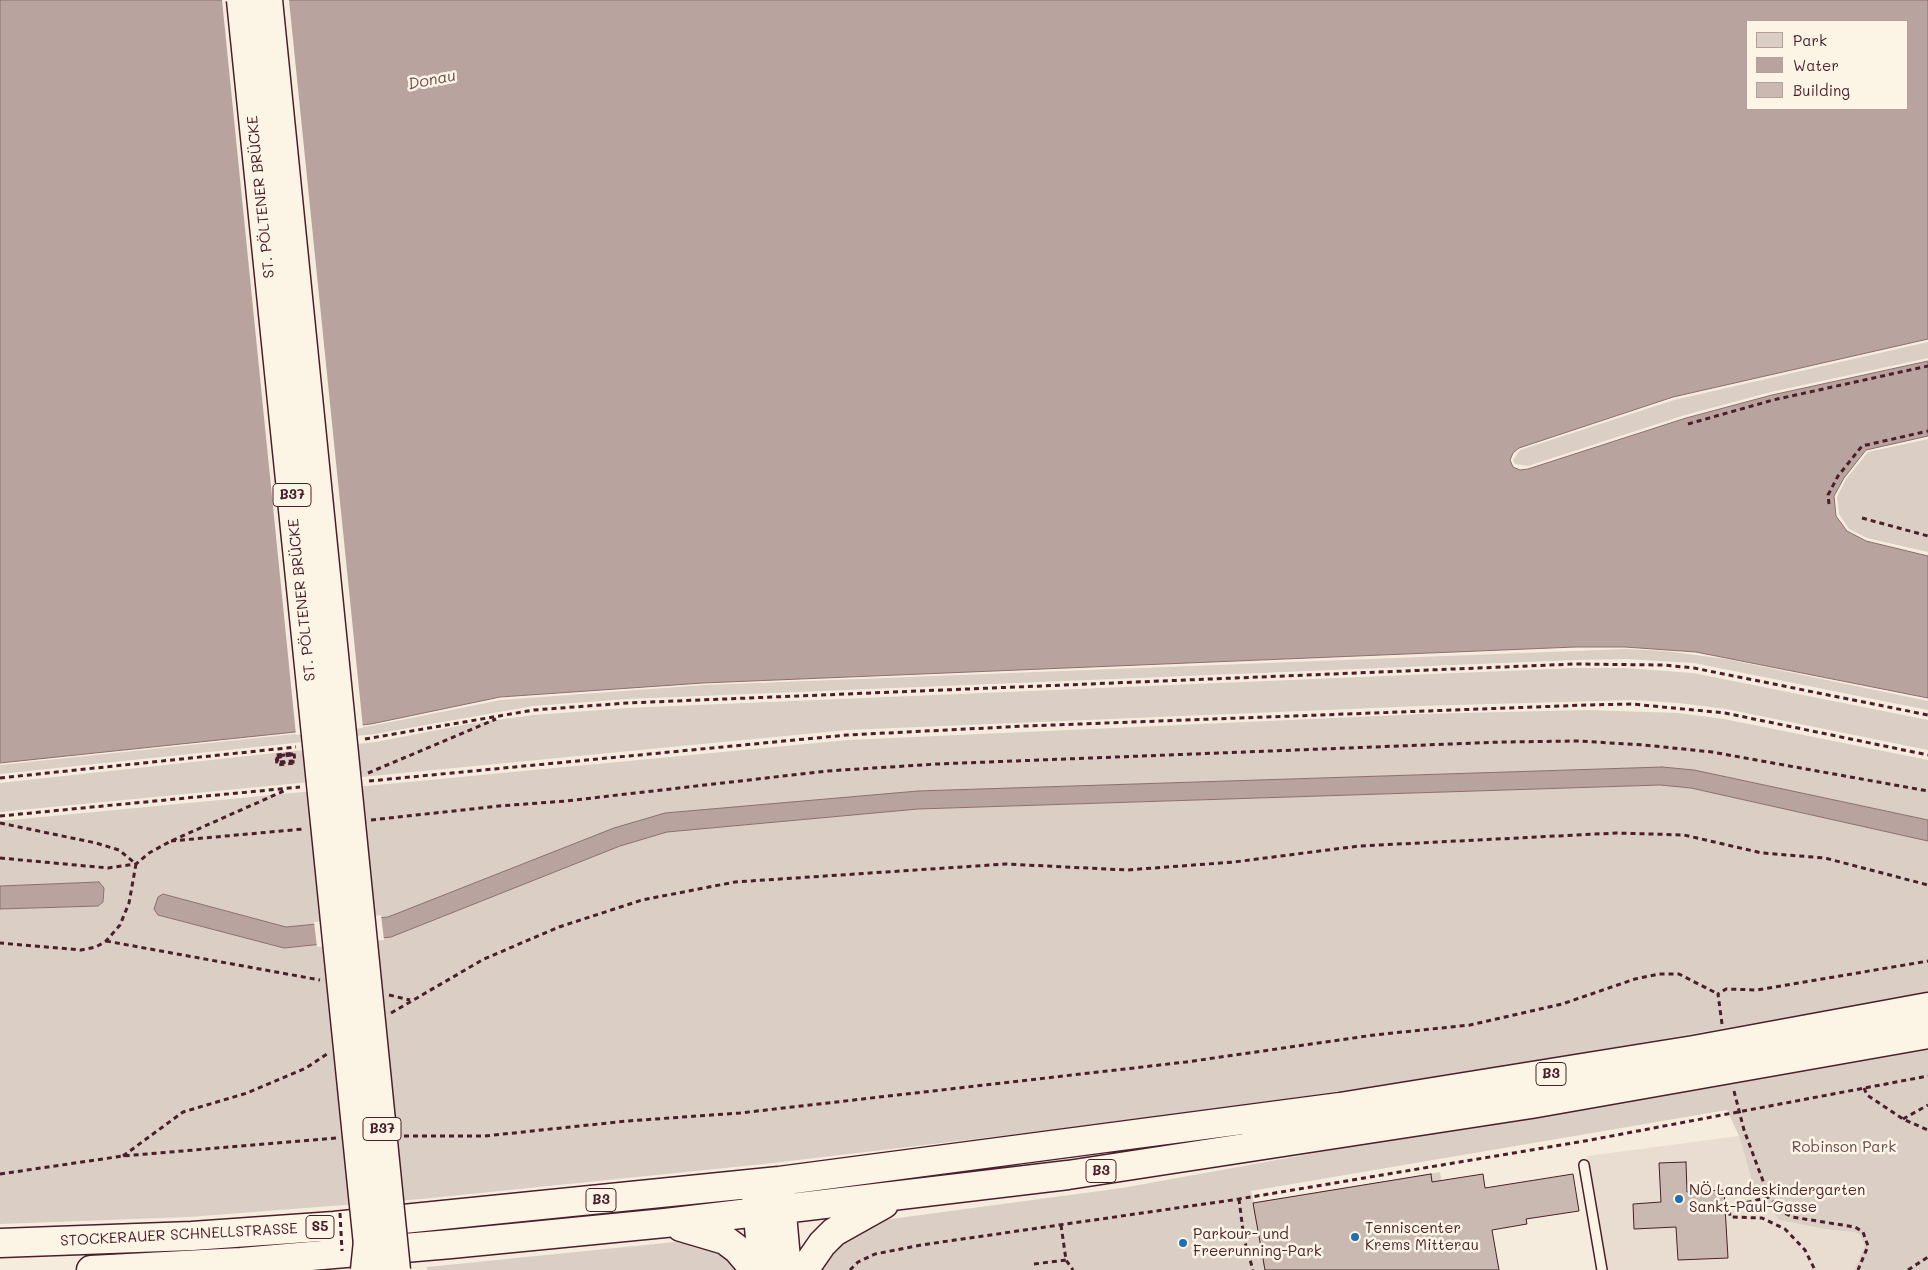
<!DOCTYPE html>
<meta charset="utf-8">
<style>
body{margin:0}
#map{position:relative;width:1928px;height:1270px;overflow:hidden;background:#f5ecde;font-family:Mali,sans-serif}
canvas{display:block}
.legend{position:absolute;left:1746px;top:20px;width:162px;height:90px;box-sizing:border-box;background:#fcf5e5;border:1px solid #b59f9b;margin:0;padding:6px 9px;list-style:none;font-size:15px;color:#4a1f2b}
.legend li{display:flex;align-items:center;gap:10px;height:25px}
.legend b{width:25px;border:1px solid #b59f9b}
</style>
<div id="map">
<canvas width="1928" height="1270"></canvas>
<ul class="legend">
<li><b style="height:14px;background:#dbcec4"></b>Park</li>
<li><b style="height:14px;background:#b8a39e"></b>Water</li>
<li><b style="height:14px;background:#cab9b1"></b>Building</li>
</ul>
</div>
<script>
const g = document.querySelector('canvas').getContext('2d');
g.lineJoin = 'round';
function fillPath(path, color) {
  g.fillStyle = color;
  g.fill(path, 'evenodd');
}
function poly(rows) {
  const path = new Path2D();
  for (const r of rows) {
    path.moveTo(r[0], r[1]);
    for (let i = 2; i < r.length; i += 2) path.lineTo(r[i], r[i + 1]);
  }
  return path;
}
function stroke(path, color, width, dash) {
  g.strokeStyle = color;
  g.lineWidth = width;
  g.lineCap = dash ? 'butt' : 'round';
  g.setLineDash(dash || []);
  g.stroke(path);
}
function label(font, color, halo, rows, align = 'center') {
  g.font = font + ' Mali,sans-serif';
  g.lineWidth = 5;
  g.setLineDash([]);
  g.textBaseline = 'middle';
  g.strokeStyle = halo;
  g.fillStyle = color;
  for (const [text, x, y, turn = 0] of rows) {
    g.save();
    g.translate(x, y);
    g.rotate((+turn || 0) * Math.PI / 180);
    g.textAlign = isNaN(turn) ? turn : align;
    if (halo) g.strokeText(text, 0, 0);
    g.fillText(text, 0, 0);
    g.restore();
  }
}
fillPath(poly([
 [1739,1136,1754,1188,1779,1220,1824,1229,1854,1232,1860,1235,1865,1246,1854,1270,1608,1270,1587,1156]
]), '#e8ddd0');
fillPath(poly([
 [1928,342,1928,358,1771,392,1685,415,1528,466,1515,464,1513,460,1520,450,1674,400],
 [1928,439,1928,552,1867,538,1849,529,1839,514,1837,497,1846,479,1868,452],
 [1625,649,1665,651,1726,659,1928,701,1928,710,1694,663,1625,659,1575,660,627,699,533,706,375,734,294,743,0,774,0,765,371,726,501,700,704,685],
 [1575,668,1625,668,1693,673,1928,720,1928,750,1726,709,1679,703,1632,700,1421,706,847,730,0,812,0,783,376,742,468,724,534,715,627,708],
 [1587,710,1678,713,1724,719,1928,760,1928,820,1694,770,1662,767,918,791,665,813,614,828,388,917,286,927,163,894,158,915,285,948,391,937,620,846,667,832,918,809,1660,785,1691,788,1928,841,1928,993,1490,1069,1170,1116,764,1164,421,1199,189,1217,0,1224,0,909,98,906,103,902,104,889,99,882,0,886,0,821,848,740,1422,714],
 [1928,1049,1928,1270,1854,1270,1865,1246,1860,1235,1854,1232,1824,1229,1779,1220,1754,1188,1739,1136,1727,1110,1251,1191,1254,1203,1440,1172,1456,1270,816,1270,830,1250,876,1221,1122,1188,1376,1142],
 [685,1241,710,1244,742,1270,427,1270,427,1267]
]), '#dbcec4');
const water = poly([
 [0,0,1928,0,1928,339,1673,397,1519,448,1513,453,1510,460,1513,467,1520,470,1528,469,1686,418,1772,395,1928,361,1928,436,1866,450,1844,478,1834,496,1836,516,1847,531,1866,541,1928,556,1928,698,1696,652,1625,647,1575,647,703,683,500,697,371,724,0,763,0,0],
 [1747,21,1907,21,1907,109,1747,109,1747,21],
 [1662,767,1694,770,1928,820,1928,841,1691,788,1660,785,918,809,667,832,620,846,391,937,284,948,158,915,154,909,158,897,163,894,286,927,388,917,614,828,665,813,918,791,1662,767],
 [99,882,104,888,103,902,98,906,0,909,0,886,99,882]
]);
fillPath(water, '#b8a39e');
stroke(water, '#8c6e70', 1);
fillPath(poly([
 [222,0,289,0,363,728,296,735],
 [381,915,384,940,317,947,314,922]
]), '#f5ecde');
const building = poly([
 [1686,1162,1687,1192,1724,1190,1728,1258,1678,1260,1676,1227,1634,1229,1633,1204,1661,1202,1659,1163,1686,1162],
 [1431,1174,1432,1182,1483,1174,1485,1188,1573,1174,1579,1211,1526,1219,1527,1224,1492,1230,1499,1270,1265,1270,1253,1203,1431,1174]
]);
fillPath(building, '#cab9b1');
stroke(building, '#4a1f2b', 1);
const service = poly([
 [1584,1165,1602,1270]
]);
const trunk = poly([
 [780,1192,787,1270],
 [756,1195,763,1270],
 [681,1227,725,1240,737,1249,755,1270],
 [0,1243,192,1236,334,1226,779,1181,1340,1107,1694,1050,1928,1007],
 [91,1270,241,1262,451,1244,665,1223,1068,1175,1531,1104,1928,1034],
 [804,1270,822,1244,834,1232,884,1204]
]);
stroke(service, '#4a1f2b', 12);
stroke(trunk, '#4a1f2b', 31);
stroke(poly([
 [1688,424,1773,400,1928,366],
 [1829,504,1828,495,1838,476,1862,446,1928,431],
 [1862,518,1928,536],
 [365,739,534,710,627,703,1575,664,1663,665,1694,668,1928,715],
 [291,755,279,757,279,762,293,761,292,754,277,756,278,763,295,762,294,753,276,755,277,765,296,763],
 [368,773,496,719],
 [0,778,296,747],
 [369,781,847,735,1026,726,1587,705,1632,704,1725,713,1928,755],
 [0,816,300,787],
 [371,820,499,806,566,801,827,771,937,764,1502,742,1579,741,1644,745,1712,752,1928,791],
 [0,823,96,843,119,850,136,864,129,903,120,925,106,941,96,947,81,950,0,943],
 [171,841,303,829],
 [0,858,108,868,136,864,149,853,171,841,286,790],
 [106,941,320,980],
 [389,995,410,1000],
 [391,1013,484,959,559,927,642,900,735,882,1006,864,1127,870,1234,862,1359,846,1616,833,1684,835,1762,853,1825,858,1928,885],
 [1722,1024,1718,994,1726,989,1757,990,1928,961],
 [1864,1088,1867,1095,1903,1119,1928,1130],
 [1734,1091,1744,1130,1769,1197,1783,1212,1792,1217,1855,1227,1863,1232,1868,1246,1858,1270],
 [1903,1119,1928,1105],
 [404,1136,485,1136,627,1121,740,1113,1186,1062,1374,1035,1470,1025,1562,1004,1635,979,1659,974,1679,974,1718,994],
 [123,1156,183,1112,247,1093,306,1068,327,1054],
 [0,1174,123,1156,336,1138],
 [1769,1197,1729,1207,1730,1217,1762,1218,1785,1229,1805,1250,1815,1270],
 [1239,1199,1244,1239,1253,1270],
 [1061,1225,1066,1260,1073,1270],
 [1034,1264,1066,1260],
 [850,1270,858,1262,875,1254,921,1245,1239,1199,1585,1141,1928,1076],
 [1908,1270,1928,1257]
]), '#4a1f2b', 3, [5, 4]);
stroke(service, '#fcf5e5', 9);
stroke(trunk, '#fcf5e5', 28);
const primaryBridge = poly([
 [241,0,370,1264],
 [268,0,396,1270]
]);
const trunkBridge = poly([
 [365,1270,368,1241]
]);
stroke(primaryBridge, '#4a1f2b', 31, []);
stroke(trunkBridge, '#4a1f2b', 31, []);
stroke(poly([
 [340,1213,342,1251]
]), '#4a1f2b', 3, [5, 4]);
stroke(primaryBridge, '#fcf5e5', 28);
stroke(trunkBridge, '#fcf5e5', 28);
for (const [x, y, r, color] of [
 [1679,1199,5,"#1f6fb2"],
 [1355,1237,5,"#1f6fb2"],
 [1183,1243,5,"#1f6fb2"]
]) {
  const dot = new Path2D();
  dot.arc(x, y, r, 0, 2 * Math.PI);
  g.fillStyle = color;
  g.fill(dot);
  stroke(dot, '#fcf5e5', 2);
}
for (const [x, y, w] of [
 [292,495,38],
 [1551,1074,30],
 [382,1129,38],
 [1101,1171,30],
 [601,1200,30],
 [320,1227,28]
]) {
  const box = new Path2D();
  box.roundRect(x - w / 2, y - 11.5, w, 23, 4);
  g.fillStyle = '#fcf5e5';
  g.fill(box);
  stroke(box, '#4a1f2b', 1);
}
label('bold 14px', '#4a1f2b', null, [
 ["B37",292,495],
 ["B3",1551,1074],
 ["B37",382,1129],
 ["B3",1101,1171],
 ["B3",601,1200],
 ["S5",320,1227]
]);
label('15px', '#4a1f2b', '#fcf5e5', [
 ["ST. PÖLTENER BRÜCKE",261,197,-96],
 ["ST. PÖLTENER BRÜCKE",302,600,-96],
 ["STOCKERAUER SCHNELLSTRASSE",179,1235,-3]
]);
label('15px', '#6e4b51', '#fcf5e5', [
 ["Robinson Park",1844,1147]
]);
label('15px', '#4a1f2b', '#fcf5e5', [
 ["NÖ Landeskindergarten",1689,1190],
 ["Sankt-Paul-Gasse",1689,1207],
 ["Tenniscenter",1365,1228],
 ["Krems Mitterau",1365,1245],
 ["Parkour- und",1193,1234],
 ["Freerunning-Park",1193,1251]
], 'left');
label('italic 16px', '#704d53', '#fcf5e5', [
 ["Donau",432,80,-11]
]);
</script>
